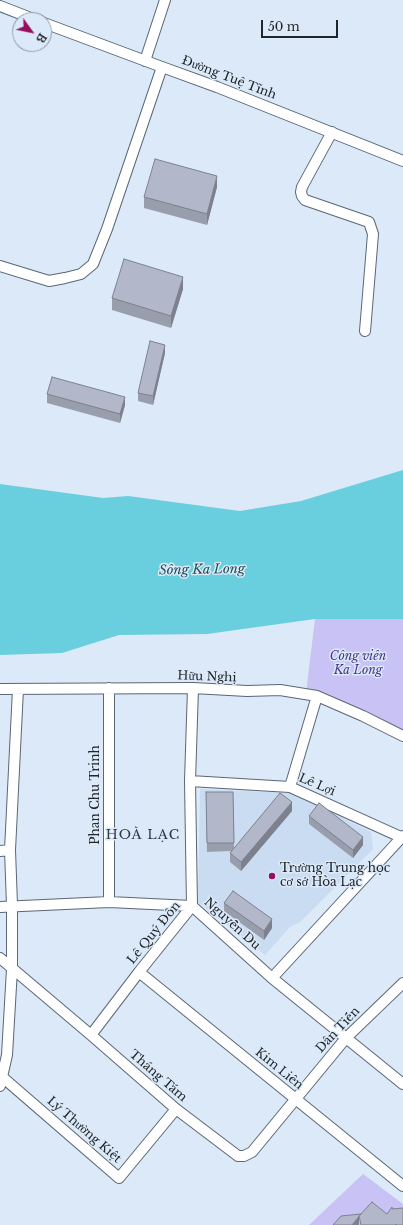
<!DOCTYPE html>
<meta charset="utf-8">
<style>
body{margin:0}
#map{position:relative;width:403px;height:1225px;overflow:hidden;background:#dbe9f8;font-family:"Libre Baskerville",serif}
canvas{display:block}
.north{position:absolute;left:12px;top:12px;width:40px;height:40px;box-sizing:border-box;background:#dbe9f8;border:1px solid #909ba6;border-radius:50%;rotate:123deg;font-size:11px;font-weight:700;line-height:16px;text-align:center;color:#20252a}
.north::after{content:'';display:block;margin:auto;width:14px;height:18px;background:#990d5f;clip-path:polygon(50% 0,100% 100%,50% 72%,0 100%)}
.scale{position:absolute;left:261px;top:20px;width:77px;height:18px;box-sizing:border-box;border:2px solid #20252a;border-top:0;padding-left:5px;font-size:12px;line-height:14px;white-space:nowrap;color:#20252a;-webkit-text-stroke:3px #dbe9f8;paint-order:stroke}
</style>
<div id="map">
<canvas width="403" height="1225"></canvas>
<div class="north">B</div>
<div class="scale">50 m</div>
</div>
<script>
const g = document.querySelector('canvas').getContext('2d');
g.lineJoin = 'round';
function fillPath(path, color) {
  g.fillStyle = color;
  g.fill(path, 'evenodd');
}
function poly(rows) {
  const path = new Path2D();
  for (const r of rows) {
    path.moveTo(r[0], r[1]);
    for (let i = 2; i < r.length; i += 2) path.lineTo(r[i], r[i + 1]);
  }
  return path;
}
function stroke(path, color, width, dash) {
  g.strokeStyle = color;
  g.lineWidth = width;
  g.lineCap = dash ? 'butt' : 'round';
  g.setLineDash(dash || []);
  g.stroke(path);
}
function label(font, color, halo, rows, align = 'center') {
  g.font = font + ' "Libre Baskerville",serif';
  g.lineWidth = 3;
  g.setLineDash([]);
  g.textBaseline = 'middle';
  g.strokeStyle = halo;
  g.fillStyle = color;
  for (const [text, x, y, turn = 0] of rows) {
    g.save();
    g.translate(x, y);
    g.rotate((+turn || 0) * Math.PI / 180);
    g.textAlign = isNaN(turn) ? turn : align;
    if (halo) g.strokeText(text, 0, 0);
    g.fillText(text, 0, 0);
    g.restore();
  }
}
fillPath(poly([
 [200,789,292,793,371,832,373,849,300,922,290,927,265,955,198,902]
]), '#cadcf1');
fillPath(poly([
 [315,619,403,619,403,729,306,693],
 [363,1174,403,1204,403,1225,309,1225]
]), '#c9c2f4');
fillPath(poly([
 [403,470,403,619,315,619,207,634,119,635,62,653,0,655,0,484,103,498,128,496,240,511,301,501]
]), '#69cfde');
const minor = poly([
 [0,6,36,20],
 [44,23,162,67,217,87,403,161],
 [145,61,165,0],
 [332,132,302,187,301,192,302,196,305,200,369,222,373,234,365,331],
 [0,266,49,281,65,278,81,274,93,264,107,229,162,67],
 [109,688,109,902],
 [0,689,193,688,247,691,280,690,317,696,363,716,403,736],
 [190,781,290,787,403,838],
 [290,787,317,696],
 [0,851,10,850],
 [0,907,109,902,192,906,272,978,403,1084],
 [0,958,91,1035,176,1109,238,1156,244,1156,252,1152,346,1038,403,983],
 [139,972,403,1186],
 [272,978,403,836],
 [91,1035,139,972,192,906,190,781,193,688],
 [0,1075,119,1178,176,1109],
 [0,1086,7,1055,12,969,12,905,10,850,18,689]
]);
stroke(minor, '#5a6774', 12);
stroke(minor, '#fff', 10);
fillPath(poly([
 [217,187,207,225,144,208,144,197],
 [183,289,171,328,112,310,112,298],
 [165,353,153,405,138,401,138,393],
 [47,394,125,405,120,423,47,403],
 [206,792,233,792,234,848,292,811,241,871,230,862,230,853,231,851,207,852],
 [309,816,363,845,353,858,309,824],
 [224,903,272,928,264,940,224,911]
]), '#999ead');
fillPath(poly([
 [217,176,217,187,207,225,207,214],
 [183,277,183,289,171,328,171,316],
 [165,345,165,353,153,405,153,396],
 [125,397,125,405,120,423,120,414],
 [292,802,292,811,241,871,241,862],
 [363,837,363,845,353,858,353,850],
 [272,919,272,928,264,940,264,931],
 [359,1216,359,1225,352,1225]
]), '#7d818d');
const building = poly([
 [155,159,217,176,207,214,144,197,155,159],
 [124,259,183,277,171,316,112,298,124,259],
 [150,341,165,345,153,396,138,393,150,341],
 [52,377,125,397,120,414,47,394,52,377],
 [206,792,233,792,234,843,207,843,206,792],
 [280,793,292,802,241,862,230,853,280,793],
 [319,803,363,837,353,850,309,816,319,803],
 [233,891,272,919,264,931,224,903,233,891],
 [372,1202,387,1214,392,1207,392,1209,403,1208,403,1225,397,1225,396,1224,396,1225,361,1225,359,1216,372,1202],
 [361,1214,352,1225,333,1225,341,1216,361,1214]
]);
fillPath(building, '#b2b8c9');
stroke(building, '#7d818d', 1);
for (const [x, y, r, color] of [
 [272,876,4,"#990d5f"]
]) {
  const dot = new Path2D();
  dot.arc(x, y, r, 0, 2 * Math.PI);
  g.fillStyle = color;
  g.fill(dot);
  stroke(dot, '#dbe9f8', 1.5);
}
label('12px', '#20252a', '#dbe9f8', [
 ["Đường Tuệ Tĩnh",229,78,21],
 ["Hữu Nghị",207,677,2],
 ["Lê Lợi",317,785,23],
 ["Phan Chu Trinh",96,795,-90],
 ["Nguyễn Du",232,924,42],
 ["Lê Quý Đôn",154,933,-51],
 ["Dân Tiến",338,1030,-47],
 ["Kim Liên",279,1069,39],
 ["Tháng Tám",158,1076,41],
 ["Lý Thường Kiệt",84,1130,41]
]);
label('italic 12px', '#493585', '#dbe9f8', [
 ["Công viên",358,657],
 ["Ka Long",358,671]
]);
label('12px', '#20252a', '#dbe9f8', [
 ["Trường Trung học",280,869],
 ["cơ sở Hòa Lạc",280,883]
], 'left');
label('italic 13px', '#1c4b51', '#dbe9f8', [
 ["Sông Ka Long",202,570,-1]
]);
g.letterSpacing = '1px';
label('13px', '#2f3a45', '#dbe9f8', [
 ["HOÀ LẠC",143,835]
]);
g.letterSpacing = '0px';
</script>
